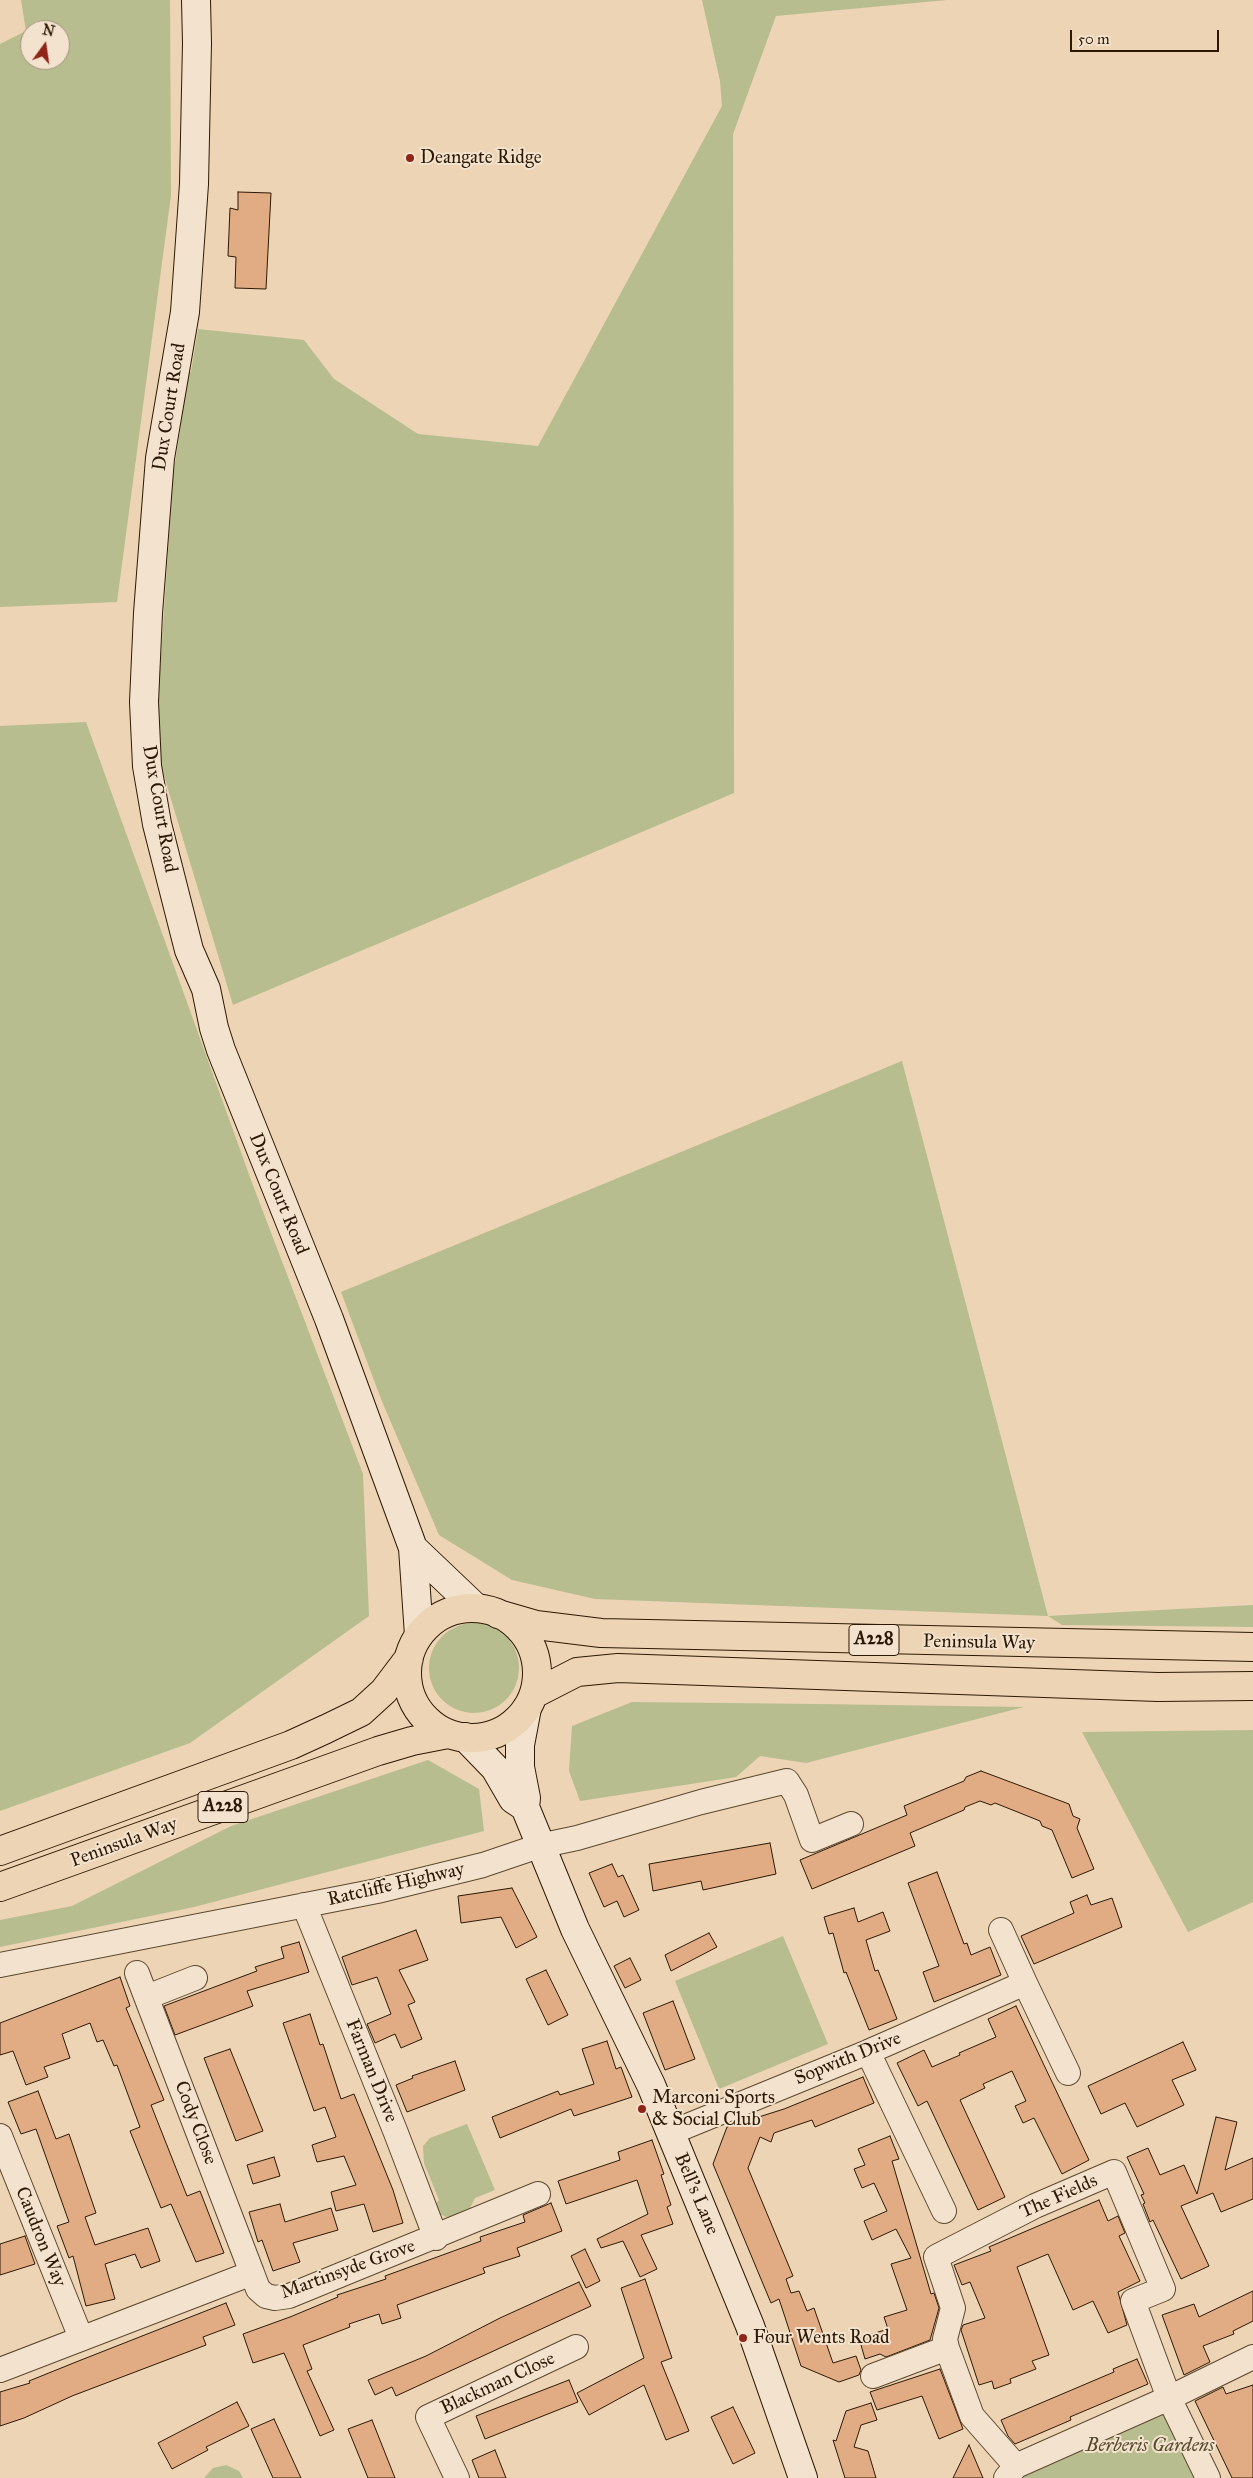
<!DOCTYPE html>
<style>
body{margin:0}
#map{position:relative;width:1253px;height:2478px;overflow:hidden;background:#ecd4b4;font-family:"IM FELL Great Primer",serif}
canvas{display:block}
.north{position:absolute;left:20px;top:20px;width:50px;height:50px;box-sizing:border-box;background:#f3e3ce;border:1px solid #a4927d;border-radius:50%;rotate:14deg;font-size:14px;font-weight:700;line-height:20px;text-align:center;color:#2d1903}
.north::after{content:'';display:block;margin:auto;width:18px;height:22px;background:#8f2418;clip-path:polygon(50% 0,100% 100%,50% 72%,0 100%)}
.scale{position:absolute;left:1070px;top:30px;width:149px;height:22px;box-sizing:border-box;border:2px solid #2d1903;border-top:0;padding-left:6px;font-size:15px;line-height:18px;white-space:nowrap;color:#2d1903;-webkit-text-stroke:4px #f3e3ce;paint-order:stroke}
</style>
<div id="map">
<canvas width="1253" height="2478"></canvas>
<div class="north">N</div>
<div class="scale">50 m</div>
</div>
<script>
const g = document.querySelector('canvas').getContext('2d');
g.lineJoin = 'round';
function fillPath(path, color) {
  g.fillStyle = color;
  g.fill(path, 'evenodd');
}
function poly(rows) {
  const path = new Path2D();
  for (const r of rows) {
    if (r.length === 3) {
      path.moveTo(r[0] + r[2], r[1]);
      path.arc(r[0], r[1], r[2], 0, 2 * Math.PI);
      continue;
    }
    path.moveTo(r[0], r[1]);
    for (let i = 2; i < r.length; i += 2) path.lineTo(r[i], r[i + 1]);
  }
  return path;
}
function stroke(path, color, width, dash) {
  g.strokeStyle = color;
  g.lineWidth = width;
  g.lineCap = dash ? 'butt' : 'round';
  g.setLineDash(dash || []);
  g.stroke(path);
}
function label(font, color, halo, rows, align = 'center') {
  g.font = font + ' "IM FELL Great Primer",serif';
  g.lineWidth = 4;
  g.setLineDash([]);
  g.textBaseline = 'middle';
  g.strokeStyle = halo;
  g.fillStyle = color;
  for (const [text, x, y, turn = 0] of rows) {
    g.save();
    g.translate(x, y);
    g.rotate((+turn || 0) * Math.PI / 180);
    g.textAlign = isNaN(turn) ? turn : align;
    if (halo) g.strokeText(text, 0, 0);
    g.fillText(text, 0, 0);
    g.restore();
  }
}
fillPath(poly([
 [21,0,170,0,171,195,117,602,0,607,0,44,26,31],
 [30,30,60,30,60,60,30,60],
 [702,0,947,0,776,16,733,134,734,793,233,1005,155,746,173,476,189,372,191,372,198,329,304,340,334,379,418,434,538,446,722,106,720,81],
 [86,722,251,1180,363,1474,369,1616,190,1743,0,1811,0,726],
 [902,1061,1048,1616,1253,1605,1253,1627,1062,1625,1048,1616,595,1599,512,1580,439,1535,381,1399,341,1292],
 [474,1668,45],
 [632,1702,816,1704,1024,1707,806,1763,760,1756,736,1777,580,1801,569,1771,572,1726],
 [1253,1730,1253,1902,1188,1932,1082,1732],
 [428,1760,479,1789,484,1831,194,1907,0,1947,0,1920,72,1906,231,1826],
 [783,1936,828,2044,719,2089,675,1981],
 [467,2124,495,2190,475,2198,469,2210,448,2218,438,2213,435,2205,439,2200,424,2163,423,2146,430,2138],
 [1164,2413,1199,2478,1021,2478,1022,2474],
 [226,2465,239,2471,243,2478,204,2478,213,2468]
]), '#b7bd8e');
const building = poly([
 [238,192,271,193,266,289,235,288,236,257,228,256,230,208,238,210,238,192],
 [981,1771,1069,1804,1073,1816,1080,1819,1077,1828,1094,1869,1072,1878,1052,1830,1042,1826,1040,1821,995,1803,991,1805,980,1801,965,1807,964,1810,910,1833,915,1846,812,1889,800,1860,907,1815,904,1806,964,1781,966,1777,981,1771],
 [770,1843,776,1874,703,1890,701,1881,653,1891,649,1864,770,1843],
 [612,1864,618,1877,623,1875,639,1910,624,1917,617,1901,604,1907,589,1873,612,1864],
 [937,1872,964,1944,967,1943,971,1955,990,1947,1001,1975,934,2002,923,1972,939,1966,908,1883,937,1872],
 [512,1888,537,1937,516,1948,501,1917,461,1923,458,1896,512,1888],
 [1087,1895,1091,1905,1112,1898,1122,1927,1034,1964,1021,1936,1074,1913,1070,1902,1087,1895],
 [854,1908,858,1922,883,1912,890,1931,866,1940,875,1971,878,1970,897,2019,869,2030,846,1972,844,1973,833,1933,829,1934,824,1917,854,1908],
 [416,1930,428,1960,399,1970,415,2002,408,2005,422,2039,401,2048,395,2034,375,2043,367,2024,391,2014,377,1977,352,1985,342,1957,416,1930],
 [709,1933,717,1947,671,1971,665,1955,709,1933],
 [299,1942,309,1972,247,1991,253,2006,175,2035,164,2006,257,1971,255,1967,284,1958,281,1947,299,1942],
 [630,1958,641,1980,625,1988,614,1966,630,1958],
 [546,1970,568,2015,548,2025,526,1979,546,1970],
 [120,1977,130,2006,126,2008,164,2100,151,2105,187,2196,200,2191,224,2253,196,2262,171,2204,161,2208,130,2131,140,2127,117,2065,114,2066,103,2040,97,2042,90,2023,62,2034,70,2058,44,2067,48,2077,26,2085,13,2051,0,2055,0,2023,120,1977],
 [673,2001,695,2059,665,2070,643,2013,673,2001],
 [1016,2006,1089,2160,1062,2174,1034,2118,1023,2123,1015,2106,1026,2101,1012,2071,983,2084,985,2088,960,2100,1005,2197,978,2210,927,2101,918,2106,897,2063,924,2050,932,2067,960,2055,959,2053,996,2037,988,2019,1016,2006],
 [310,2014,320,2045,323,2044,341,2099,354,2094,393,2190,403,2223,373,2232,364,2204,336,2211,331,2192,356,2185,344,2156,317,2162,312,2145,336,2137,325,2107,314,2111,283,2023,310,2014],
 [607,2041,616,2069,621,2067,632,2097,574,2116,571,2109,500,2138,492,2117,558,2091,560,2095,594,2084,582,2049,607,2041],
 [1183,2042,1196,2070,1172,2080,1184,2105,1137,2127,1125,2103,1101,2114,1088,2086,1183,2042],
 [230,2049,263,2131,236,2141,204,2058,230,2049],
 [455,2061,465,2090,407,2112,396,2085,413,2078,412,2076,455,2061],
 [863,2077,874,2103,815,2127,812,2120,774,2133,771,2142,760,2137,748,2168,793,2276,786,2279,791,2293,799,2291,807,2311,814,2308,833,2363,856,2356,861,2370,859,2375,839,2382,801,2366,779,2299,771,2303,713,2164,727,2127,784,2109,863,2077],
 [38,2091,56,2139,69,2134,96,2213,85,2217,95,2245,148,2228,160,2261,141,2268,135,2254,105,2264,115,2299,86,2306,73,2256,69,2258,57,2226,69,2222,36,2129,21,2134,8,2102,38,2091],
 [1216,2117,1237,2122,1225,2170,1253,2158,1253,2199,1221,2212,1213,2193,1181,2206,1209,2266,1181,2279,1153,2220,1150,2222,1143,2204,1145,2203,1141,2195,1144,2194,1127,2157,1148,2148,1160,2175,1184,2165,1197,2194,1216,2117],
 [890,2136,899,2159,892,2161,931,2294,934,2293,939,2308,930,2340,886,2357,880,2354,865,2359,859,2338,888,2329,884,2317,907,2310,891,2264,911,2258,896,2229,872,2240,864,2221,887,2211,874,2183,862,2188,854,2169,865,2165,858,2149,890,2136],
 [652,2140,664,2174,661,2175,671,2205,667,2207,673,2224,641,2235,657,2269,640,2277,623,2241,601,2248,597,2239,648,2214,637,2180,566,2204,558,2181,620,2160,618,2152,652,2140],
 [274,2157,280,2176,253,2184,247,2165,274,2157],
 [1099,2200,1108,2221,1118,2216,1125,2233,1119,2236,1140,2281,1118,2292,1127,2325,1108,2333,1093,2301,1073,2310,1048,2254,1017,2267,1049,2355,1032,2361,1036,2369,1010,2379,1011,2383,994,2389,992,2381,979,2385,961,2330,963,2325,985,2318,970,2282,962,2285,954,2265,991,2251,989,2247,1099,2200],
 [551,2203,562,2231,517,2248,520,2256,483,2268,485,2273,397,2305,401,2318,382,2324,379,2314,349,2324,350,2327,303,2345,312,2369,307,2371,334,2430,320,2436,284,2353,253,2363,243,2334,290,2317,338,2297,337,2295,386,2279,385,2276,481,2241,480,2237,525,2222,523,2215,551,2203],
 [280,2204,285,2222,331,2208,338,2230,293,2243,300,2262,273,2271,262,2240,258,2242,249,2212,280,2204],
 [25,2236,35,2264,0,2275,0,2244,25,2236],
 [585,2249,600,2281,586,2288,571,2256,585,2249],
 [645,2279,672,2358,661,2362,689,2431,666,2440,644,2385,589,2415,577,2393,644,2358,621,2288,645,2279],
 [579,2282,591,2306,396,2396,392,2387,375,2395,368,2380,426,2356,500,2318,579,2282],
 [1253,2291,1253,2321,1233,2331,1234,2334,1203,2346,1210,2362,1184,2375,1162,2315,1194,2304,1199,2317,1253,2291],
 [226,2303,235,2325,203,2337,206,2345,72,2396,24,2418,0,2426,0,2392,30,2383,29,2381,76,2362,226,2303],
 [1137,2359,1148,2384,1070,2417,1071,2420,1015,2444,1008,2436,1001,2420,1114,2372,1113,2369,1137,2359],
 [940,2369,963,2429,939,2439,922,2396,877,2410,870,2392,940,2369],
 [569,2380,578,2402,485,2439,476,2416,569,2380],
 [1253,2385,1253,2478,1232,2478,1195,2401,1223,2387,1226,2394,1253,2385],
 [237,2402,249,2426,206,2447,208,2450,172,2469,158,2443,237,2402],
 [871,2403,877,2420,861,2425,854,2447,868,2451,876,2478,845,2478,833,2440,836,2441,846,2411,871,2403],
 [733,2407,755,2453,733,2464,711,2417,733,2407],
 [274,2419,301,2478,273,2478,251,2429,274,2419],
 [372,2420,395,2478,368,2478,348,2429,372,2420],
 [969,2445,983,2478,953,2478,969,2445],
 [495,2450,506,2478,479,2478,472,2460,495,2450]
]);
fillPath(building, '#e1ab84');
stroke(building, '#2d1903', 1);
const street = poly([
 [304,1905,396,2133,436,2238],
 [1001,1930,1025,1983],
 [0,1965,377,1891,483,1865,539,1846,577,1838,701,1802,787,1781,796,1795,812,1840,851,1824],
 [137,1973,252,2273],
 [147,1997,195,1978],
 [868,2052,944,2211],
 [670,2133,868,2052,1025,1983,1068,2073],
 [0,2136,81,2338],
 [0,2370,252,2273,258,2289,266,2296,275,2298,289,2296,538,2194],
 [873,2376,947,2348],
 [1016,2466,972,2416,947,2348,945,2339,953,2308,936,2257,1035,2206,1114,2172,1163,2289,1133,2301,1169,2398,1208,2478],
 [457,2478,428,2417,576,2347],
 [1006,2478,1016,2466,1169,2398,1253,2357]
]);
const secondary = poly([
 [196,0,197,43,194,184,185,312,160,458,148,613,144,702,147,766,157,824,189,950,206,989,214,1028,221,1050,329,1319,413,1548,419,1635],
 [413,1548,475,1607],
 [527,1708,520,1745,520,1767,526,1798,525,1807,575,1929,651,2085,750,2326,803,2478],
 [465,1737,495,1768,513,1799,525,1807]
]);
const primary = poly([
 [472,1673,65],
 [498,1614,536,1625,601,1633,1253,1647],
 [536,1693,577,1672,618,1668,1158,1687,1253,1686],
 [0,1851,291,1745,326,1729,361,1712,384,1691,409,1658],
 [0,1887,378,1751,412,1741,448,1734]
]);
stroke(street, '#5d482f', 26);
stroke(secondary, '#2d1903', 30);
stroke(primary, '#2d1903', 30);
stroke(street, '#f3e3ce', 24);
stroke(secondary, '#f3e3ce', 28);
stroke(primary, '#ecd4b4', 28);
for (const [x, y, r, color] of [
 [410,158,5,"#8f2418"],
 [642,2109,5,"#8f2418"],
 [743,2338,5,"#8f2418"]
]) {
  const dot = new Path2D();
  dot.arc(x, y, r, 0, 2 * Math.PI);
  g.fillStyle = color;
  g.fill(dot);
  stroke(dot, '#f3e3ce', 2);
}
for (const [x, y, w] of [
 [874,1640,50],
 [223,1807,50]
]) {
  const box = new Path2D();
  box.roundRect(x - w / 2, y - 15.5, w, 31, 4);
  g.fillStyle = '#f3e3ce';
  g.fill(box);
  stroke(box, '#2d1903', 1);
}
label('bold 18px', '#2d1903', null, [
 ["A228",874,1640],
 ["A228",223,1807]
]);
label('19px', '#2d1903', '#f3e3ce', [
 ["Deangate Ridge",420,158],
 ["Marconi Sports",652,2098],
 ["& Social Club",652,2120],
 ["Four Wents Road",753,2338]
], 'left');
label('19px', '#2d1903', '#f3e3ce', [
 ["Dux Court Road",170,407,-81],
 ["Dux Court Road",159,809,80],
 ["Dux Court Road",278,1194,68],
 ["Peninsula Way",979,1643,1],
 ["Peninsula Way",124,1843,-20],
 ["Ratcliffe Highway",396,1885,-13],
 ["Sopwith Drive",848,2059,-22],
 ["Farman Drive",371,2071,68],
 ["Cody Close",195,2123,69],
 ["Bell's Lane",696,2194,67],
 ["The Fields",1059,2197,-24],
 ["Caudron Way",40,2237,68],
 ["Martinsyde Grove",348,2270,-20],
 ["Blackman Close",498,2384,-25]
]);
label('italic 19px', '#564a2d', '#f3e3ce', [
 ["Berberis Gardens",1150,2446]
]);
</script>
